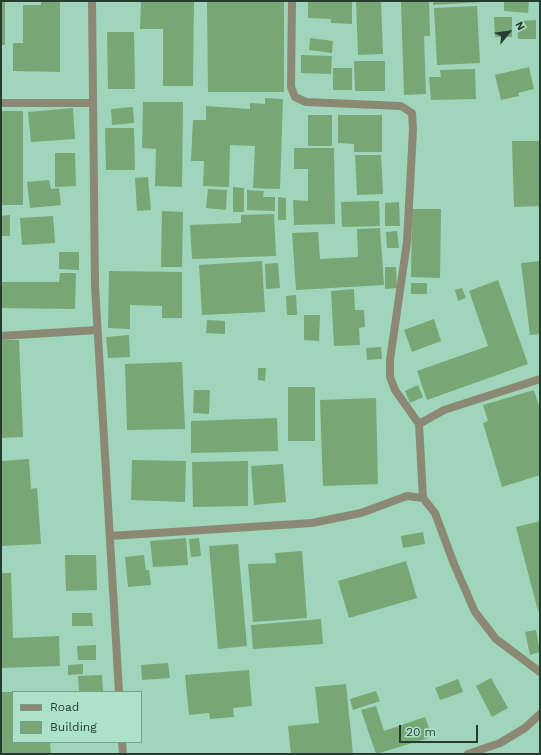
<!DOCTYPE html>
<style>
body{margin:0}
#map{position:relative;width:541px;height:755px;overflow:hidden;background:#9fd5ba;font-family:"Work Sans",sans-serif}
canvas{display:block}
.frame{position:absolute;inset:0;border:2px solid #263c31;pointer-events:none}
.legend{position:absolute;left:12px;top:691px;width:130px;height:52px;box-sizing:border-box;background:#ace2c7;border:1px solid #76a08b;margin:0;padding:5px 7px;list-style:none;font-size:12px;color:#263c31}
.legend li{display:flex;align-items:center;gap:8px;height:20px}
.legend b{width:20px;border:1px solid #76a08b}
.north{position:absolute;left:489px;top:12px;width:40px;height:40px;-webkit-text-stroke:3px #ace2c7;paint-order:stroke;rotate:61deg;font-size:11px;font-weight:700;line-height:16px;text-align:center;color:#263c31}
.north::after{content:'';display:block;margin:auto;width:14px;height:18px;background:#263c31;clip-path:polygon(50% 0,100% 100%,50% 72%,0 100%)}
.scale{position:absolute;left:399px;top:725px;width:79px;height:18px;box-sizing:border-box;border:2px solid #263c31;border-top:0;padding-left:5px;font-size:12px;line-height:14px;white-space:nowrap;color:#263c31;-webkit-text-stroke:3px #ace2c7;paint-order:stroke}
</style>
<div id="map">
<canvas width="541" height="755"></canvas>
<div class="frame"></div>
<ul class="legend">
<li><b style="height:5px;background:#8b8974"></b>Road</li>
<li><b style="height:11px;background:#78a775"></b>Building</li>
</ul>
<div class="north">N</div>
<div class="scale">20 m</div>
</div>
<script>
const g = document.querySelector('canvas').getContext('2d');
g.lineJoin = 'round';
function fillPath(path, color) {
  g.fillStyle = color;
  g.fill(path, 'evenodd');
}
function poly(rows) {
  const path = new Path2D();
  for (const r of rows) {
    path.moveTo(r[0], r[1]);
    for (let i = 2; i < r.length; i += 2) path.lineTo(r[i], r[i + 1]);
  }
  return path;
}
function stroke(path, color, width, dash) {
  g.strokeStyle = color;
  g.lineWidth = width;
  g.lineCap = dash ? 'butt' : 'round';
  g.setLineDash(dash || []);
  g.stroke(path);
}
fillPath(poly([
 [1,1,5,1,5,45,1,45],
 [41,1,60,1,60,72,13,71,13,43,23,43,23,5,41,5],
 [141,1,194,1,193,86,163,86,163,29,140,29],
 [207,1,284,1,284,92,208,92],
 [308,1,352,1,352,24,331,23,331,19,308,18],
 [356,1,381,1,383,54,358,55],
 [401,1,429,1,430,36,424,36,426,94,404,95],
 [433,1,482,1,482,2,433,5],
 [504,1,529,1,528,13,504,11],
 [477,6,480,63,437,65,434,8],
 [494,17,512,17,512,37,495,37],
 [536,20,536,39,518,39,517,21],
 [107,32,134,32,135,89,108,89],
 [310,38,333,41,332,53,309,50],
 [301,55,332,56,331,74,301,73],
 [354,61,385,61,385,91,355,91],
 [529,67,534,89,518,93,519,96,501,100,495,75],
 [333,68,352,68,352,90,333,90],
 [475,69,476,99,431,100,429,77,441,77,440,70],
 [265,98,283,99,280,189,253,188,255,146,230,145,229,187,203,186,204,161,191,161,193,120,206,120,206,106,250,109,250,103,265,104],
 [143,102,183,102,182,187,155,186,156,149,142,148],
 [133,107,134,123,112,125,111,109],
 [73,108,75,139,31,142,28,112],
 [1,111,23,111,23,205,1,205],
 [308,115,332,115,332,146,308,146],
 [338,115,382,115,382,152,354,152,354,144,338,143],
 [105,128,134,128,135,170,106,170],
 [512,141,540,141,540,206,514,207],
 [294,148,334,148,335,224,294,225,293,200,308,201,308,169,294,169],
 [55,153,75,153,76,186,55,187],
 [355,155,381,155,383,194,357,195],
 [148,177,151,210,137,211,135,178],
 [49,180,51,189,59,188,61,205,30,208,27,182],
 [233,187,244,188,244,212,233,212],
 [208,189,227,190,226,210,206,208],
 [247,190,264,191,263,197,275,197,275,211,247,210],
 [278,197,286,198,286,220,278,220],
 [379,201,380,226,342,227,341,202],
 [399,202,400,226,385,226,385,203],
 [412,209,441,209,440,278,411,277],
 [162,211,183,212,182,267,161,267],
 [274,214,276,256,192,259,190,225,241,223,241,215],
 [10,215,10,236,1,236,1,216],
 [53,216,55,243,22,245,20,218],
 [380,228,384,285,296,290,292,233,318,232,320,259,358,257,357,229],
 [397,231,399,248,387,248,386,232],
 [59,252,79,252,79,270,59,269],
 [262,261,265,312,202,315,199,265],
 [540,261,540,334,530,335,521,263],
 [278,263,280,288,266,289,265,264],
 [385,267,396,267,397,288,385,289],
 [109,271,182,272,182,318,162,318,162,306,130,305,130,329,108,328],
 [60,273,76,273,75,309,1,308,1,282,59,282],
 [498,280,528,364,427,400,417,371,488,346,469,291],
 [411,283,427,283,427,294,411,294],
 [462,288,466,298,458,301,455,290],
 [354,289,355,310,364,310,365,327,359,328,360,345,334,346,331,291],
 [296,295,297,315,287,315,286,296],
 [304,315,320,315,319,341,304,340],
 [434,319,441,341,412,352,404,330],
 [207,320,225,321,225,334,206,333],
 [129,335,130,357,108,358,106,337],
 [1,340,19,340,23,437,1,438],
 [381,347,382,359,367,360,366,348],
 [182,362,185,429,127,430,125,364],
 [258,368,266,368,265,381,258,380],
 [418,385,423,397,410,403,405,391],
 [288,387,315,387,315,441,288,441],
 [194,390,210,390,209,414,193,413],
 [534,390,540,409,540,475,502,487,483,423,488,421,483,405],
 [376,398,378,484,323,486,320,400],
 [277,418,278,451,191,453,191,421],
 [29,459,31,489,37,488,41,544,1,546,1,461],
 [132,460,186,461,185,502,131,500],
 [248,461,248,506,193,507,192,462],
 [283,464,286,502,254,505,251,466],
 [540,521,540,610,538,611,516,527],
 [423,532,425,544,403,548,401,536],
 [186,538,188,565,153,567,150,541],
 [199,538,201,556,191,557,189,539],
 [238,544,247,646,218,649,209,546],
 [302,551,307,618,253,622,248,564,276,563,275,553],
 [65,555,96,555,97,590,66,591],
 [144,555,146,570,149,570,151,585,128,587,125,557],
 [406,561,417,598,349,618,338,581],
 [1,573,11,573,13,638,59,636,60,666,1,668],
 [72,613,92,613,93,626,72,626],
 [321,619,323,644,253,649,251,625],
 [536,630,540,652,530,655,525,632],
 [96,645,96,660,78,660,77,646],
 [168,663,170,678,142,680,141,665],
 [83,664,83,674,68,675,68,665],
 [249,670,252,706,233,708,234,717,210,719,209,713,189,715,185,675],
 [102,675,103,692,79,692,78,676],
 [491,678,508,708,492,717,476,686],
 [458,679,463,692,440,700,435,688],
 [346,684,353,754,291,754,288,726,319,723,315,687],
 [376,691,380,701,353,710,350,699],
 [1,692,13,692,13,742,50,742,51,754,1,754],
 [376,706,384,731,425,717,432,737,376,754,361,710]
]), '#78a775');
stroke(poly([
 [92,1,95,286,119,692],
 [292,1,291,87,295,97,306,102,401,106,412,113,413,130,407,242,390,360,390,377,395,390,419,424,423,498],
 [1,103,93,103],
 [1,336,97,330],
 [419,424,444,410,540,379],
 [110,536,312,523,361,513,407,496,423,498,435,513,454,564,475,612,496,639,540,672],
 [122,742,123,754],
 [468,754,500,743,525,728,540,714]
]), '#8b8974', 8);
</script>
